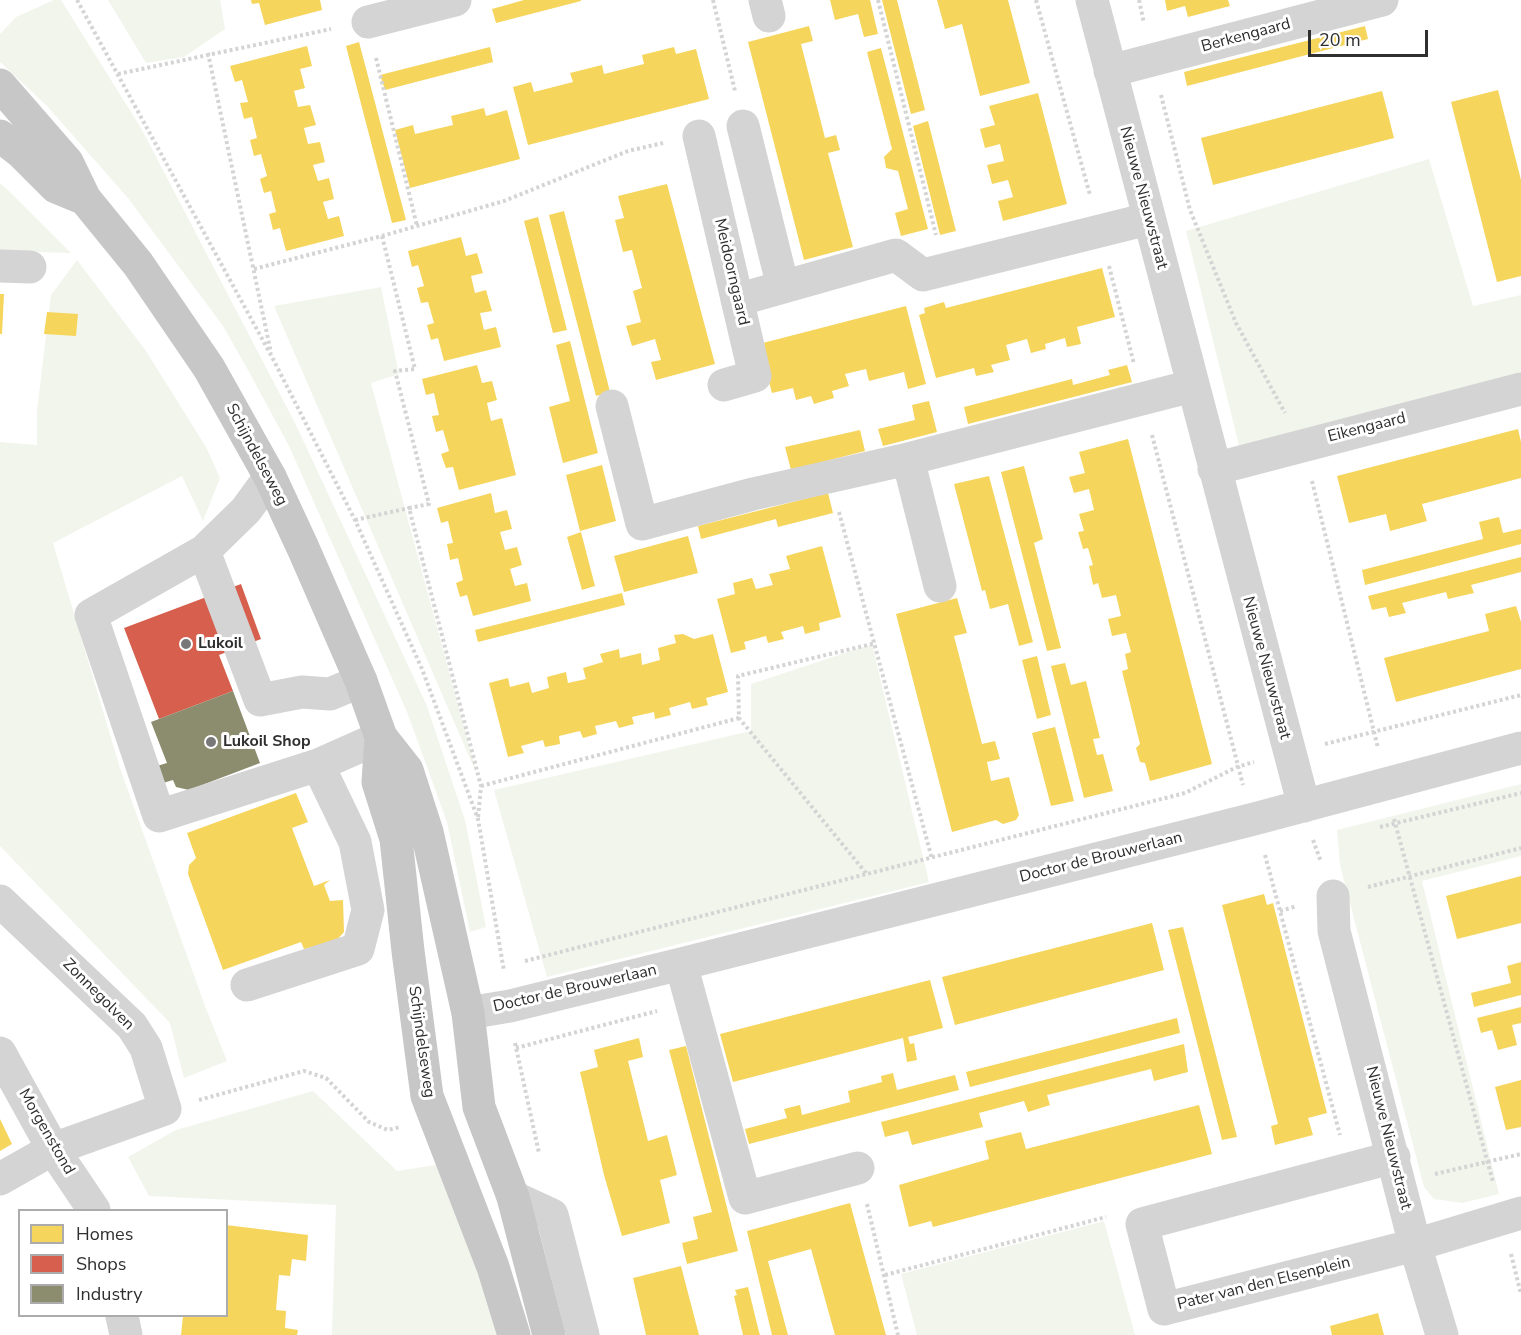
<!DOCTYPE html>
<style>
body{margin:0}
#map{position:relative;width:1521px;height:1335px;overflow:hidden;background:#fff;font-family:"Nunito Sans",sans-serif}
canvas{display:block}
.legend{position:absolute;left:18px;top:1209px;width:210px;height:108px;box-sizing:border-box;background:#fff;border:2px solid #acacac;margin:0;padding:8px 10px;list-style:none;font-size:18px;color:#2f2f2f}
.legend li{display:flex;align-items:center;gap:12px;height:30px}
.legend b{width:30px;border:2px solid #acacac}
.scale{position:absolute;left:1308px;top:30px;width:120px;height:27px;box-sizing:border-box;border:3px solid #2f2f2f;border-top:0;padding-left:8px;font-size:18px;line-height:21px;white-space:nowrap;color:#2f2f2f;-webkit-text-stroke:4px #fff;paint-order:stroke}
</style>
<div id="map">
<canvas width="1521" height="1335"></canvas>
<ul class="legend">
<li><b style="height:16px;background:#f6d55c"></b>Homes</li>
<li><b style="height:16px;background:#d6604d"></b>Shops</li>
<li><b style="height:16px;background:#8c8c6e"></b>Industry</li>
</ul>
<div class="scale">20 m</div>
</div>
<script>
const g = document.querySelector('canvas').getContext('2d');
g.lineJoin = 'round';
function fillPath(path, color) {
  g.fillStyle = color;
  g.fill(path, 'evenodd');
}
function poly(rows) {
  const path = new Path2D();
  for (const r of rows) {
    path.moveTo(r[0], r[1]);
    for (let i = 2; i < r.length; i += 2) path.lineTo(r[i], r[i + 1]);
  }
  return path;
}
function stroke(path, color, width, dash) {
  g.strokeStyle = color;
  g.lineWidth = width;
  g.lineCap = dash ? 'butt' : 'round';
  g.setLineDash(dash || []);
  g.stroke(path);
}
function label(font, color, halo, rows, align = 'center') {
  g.font = font + ' "Nunito Sans",sans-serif';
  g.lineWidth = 6;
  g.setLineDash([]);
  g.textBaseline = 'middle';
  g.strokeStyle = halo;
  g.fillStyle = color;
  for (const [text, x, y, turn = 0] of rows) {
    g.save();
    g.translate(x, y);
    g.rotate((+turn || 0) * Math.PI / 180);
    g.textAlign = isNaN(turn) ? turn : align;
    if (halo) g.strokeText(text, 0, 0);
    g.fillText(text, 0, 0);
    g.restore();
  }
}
fillPath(poly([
 [54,0,61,0,141,128,296,425,427,706,465,820,486,927,470,932,447,822,407,712,289,446,248,370,223,326,128,198,47,106,0,62,0,34,16,17],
 [108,0,220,0,225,29,184,57,146,63],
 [1429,159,1473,306,1521,295,1521,380,1241,454,1186,231],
 [0,183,10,192,71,253,0,251],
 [77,260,146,351,206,447,220,478,203,521,182,476,53,543,120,768,205,1006,227,1061,184,1078,170,1023,0,846,0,442,37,445,37,410,51,295],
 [381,287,399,374,371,383,477,775,274,306],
 [872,644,929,882,547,977,494,790,751,731,751,684],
 [1521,784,1521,856,1422,881,1499,1194,1462,1203,1434,1199,1424,1187,1340,865,1337,830],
 [313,1091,397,1171,436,1165,485,1283,500,1335,332,1335,336,1205,149,1196,128,1157,176,1130],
 [1104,1221,1135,1335,917,1335,901,1274]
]), '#f2f5ec');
fillPath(poly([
 [251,0,320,0,322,10,265,25,259,3,252,4],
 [524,0,581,0,581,1,496,23,492,9],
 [830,0,870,0,878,34,864,37,858,14,835,20],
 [882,0,897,0,925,110,911,114],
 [937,0,1008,0,1030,83,980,96,962,24,945,29],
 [1165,0,1228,0,1230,6,1188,17,1185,6,1167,11],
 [809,26,813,41,801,44,825,138,836,135,840,150,828,153,853,247,804,260,748,42],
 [1365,26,1368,39,1187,86,1184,72],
 [359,42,406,220,392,223,346,46],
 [307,46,312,66,300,69,305,88,294,91,298,107,310,105,316,125,304,128,308,144,320,142,325,162,313,165,318,181,329,178,334,199,323,202,328,219,339,216,344,236,286,251,280,228,273,230,269,214,276,212,271,191,264,193,260,179,267,176,261,154,254,156,250,140,257,138,252,117,244,119,240,103,248,102,242,80,235,82,230,66],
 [490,47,493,62,385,90,380,75],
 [674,47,676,54,696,49,709,99,528,145,513,87,531,82,534,92,573,82,570,73,602,65,604,74,644,64,642,55],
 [881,48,928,229,901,236,895,213,908,209,898,171,886,168,885,162,884,157,892,149,867,52],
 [1498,90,1521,180,1521,276,1497,282,1451,102],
 [1382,91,1394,138,1213,185,1201,138],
 [1038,93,1067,204,1003,221,998,201,1013,197,1008,180,992,184,987,165,1004,161,1000,144,985,148,980,129,995,125,989,106],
 [484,108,486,116,507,110,520,159,410,188,395,130,413,125,415,134,453,125,451,116],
 [928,121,956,231,940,235,913,126],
 [667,184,715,364,656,380,651,362,661,360,655,339,632,346,626,326,641,322,633,291,642,288,632,250,623,252,615,220,624,218,618,196],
 [564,211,610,392,596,396,549,215],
 [538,217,567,330,553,333,524,221],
 [461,237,466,256,477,253,483,273,471,276,475,293,486,290,492,311,480,313,484,330,496,327,501,347,444,361,438,338,431,340,427,325,434,323,428,302,421,303,417,288,424,286,418,265,412,267,408,251],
 [1102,268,1115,317,1077,327,1081,344,1067,347,1065,338,1045,344,1046,349,1031,353,1027,339,1006,345,1010,360,991,365,994,372,976,376,974,368,936,378,919,315,925,313,924,308,944,302,946,308],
 [0,294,4,294,2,334,0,334],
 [906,306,926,384,908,389,904,372,869,381,866,369,845,374,849,386,832,391,834,398,814,404,811,396,796,400,793,388,772,393,759,344],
 [47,312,78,314,76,336,44,334],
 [570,341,598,453,563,463,549,407,570,401,556,345],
 [477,365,482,383,492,381,497,400,487,403,491,421,502,418,516,475,459,490,453,467,446,468,441,454,449,451,443,430,436,432,432,416,439,415,434,393,426,395,422,379],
 [1127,365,1132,382,968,424,964,407,1072,379,1073,385,1110,375,1108,370],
 [929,401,937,432,883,446,878,429,915,420,912,405],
 [1518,429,1521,442,1521,478,1422,504,1427,521,1390,531,1386,514,1349,523,1337,476],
 [860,430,865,451,791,470,785,447],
 [1128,439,1212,764,1150,781,1145,763,1140,762,1136,748,1140,744,1122,671,1128,669,1125,654,1131,652,1126,633,1112,636,1108,619,1121,616,1116,595,1102,598,1098,583,1093,585,1089,566,1093,565,1088,548,1083,549,1078,532,1084,531,1079,514,1094,510,1089,489,1074,493,1069,477,1085,473,1079,452],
 [602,465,616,521,580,531,566,475],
 [1024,466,1043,539,1034,543,1061,648,1047,651,1001,472],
 [989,476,1033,642,1019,646,1008,604,990,609,985,590,982,591,954,484],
 [491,493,495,513,507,510,512,529,500,532,505,550,517,547,522,565,510,569,515,586,527,583,531,601,473,616,467,595,460,597,456,583,463,580,458,558,450,560,447,544,453,543,448,521,441,523,437,508],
 [828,493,833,513,778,527,776,519,701,539,698,526],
 [1499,517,1503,533,1521,529,1521,544,1365,585,1362,570,1483,539,1479,522],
 [581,532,595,586,582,590,567,537],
 [688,536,698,573,624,592,614,556],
 [822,546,841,617,819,623,820,630,805,634,803,626,781,632,784,639,768,643,766,636,744,642,746,649,731,653,717,599,735,594,733,583,752,578,756,589,773,585,769,574,790,569,786,556],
 [1521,557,1521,572,1471,585,1474,593,1448,599,1446,592,1402,603,1406,613,1389,617,1386,607,1372,610,1368,596],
 [622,593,625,605,478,642,475,630],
 [957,598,967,633,954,636,982,744,995,741,1000,759,987,762,991,781,1009,777,1019,815,1016,820,1003,824,996,820,952,832,896,614],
 [1516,606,1521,622,1521,669,1396,702,1384,658,1489,631,1485,614],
 [683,634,694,639,713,634,728,692,706,698,708,705,692,709,690,702,669,708,671,715,655,719,654,712,632,717,634,724,619,728,616,721,595,726,597,734,583,738,580,731,559,736,560,744,545,747,543,740,521,746,524,753,508,757,489,683,508,678,510,687,529,682,532,693,549,688,547,677,566,672,568,683,586,679,583,668,603,662,600,654,619,649,620,658,641,653,642,665,660,660,658,648,676,643,674,635],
 [1037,656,1051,715,1037,719,1022,660],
 [1065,663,1071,685,1086,681,1100,738,1093,739,1097,755,1103,754,1113,791,1084,798,1051,666],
 [1055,727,1074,801,1051,806,1032,733],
 [296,793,308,822,292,828,314,886,330,880,324,885,330,901,343,900,344,932,336,941,304,949,301,942,223,970,188,874,189,865,196,858,187,833],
 [1521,876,1521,923,1457,939,1446,896],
 [1264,894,1267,905,1273,903,1327,1113,1308,1118,1313,1135,1275,1145,1271,1126,1278,1124,1222,905],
 [1152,923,1164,970,955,1025,942,977],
 [1183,927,1237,1137,1222,1140,1168,930],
 [1521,962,1521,995,1474,1007,1471,993,1511,983,1507,966],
 [930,980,943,1028,908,1037,910,1044,914,1043,917,1060,907,1062,903,1038,733,1082,720,1034],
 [1521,1007,1521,1023,1512,1025,1517,1045,1498,1050,1492,1030,1481,1033,1477,1018],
 [1177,1018,1180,1033,970,1087,966,1072],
 [639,1038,643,1057,628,1061,648,1141,667,1135,677,1175,660,1180,670,1223,622,1236,604,1175,580,1072,598,1067,594,1050],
 [1184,1044,1188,1072,1154,1081,1151,1069,1047,1095,1050,1105,1028,1112,1024,1101,979,1113,983,1127,912,1145,908,1131,885,1137,881,1122],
 [686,1046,738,1251,687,1264,682,1243,698,1239,693,1217,712,1212,669,1050],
 [893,1073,897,1090,955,1075,959,1090,749,1144,745,1129,787,1118,784,1109,800,1105,802,1115,850,1102,848,1091,882,1082,881,1076],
 [1521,1080,1521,1127,1506,1130,1495,1087],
 [1199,1105,1212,1154,933,1227,931,1221,909,1227,899,1185,989,1159,985,1141,1021,1132,1026,1149],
 [0,1119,12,1144,0,1151],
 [850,1203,886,1335,835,1335,811,1249,768,1261,788,1335,772,1335,747,1231],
 [226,1225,308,1235,306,1261,292,1259,290,1276,279,1275,276,1310,286,1311,285,1328,298,1330,297,1335,181,1335,183,1316,226,1316],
 [681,1266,699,1335,646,1335,633,1278],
 [748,1287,759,1332,760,1335,743,1335,734,1296,737,1295,735,1290],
 [1378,1313,1384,1335,1332,1335,1330,1326]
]), '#f6d55c');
fillPath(poly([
 [241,584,261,639,219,655,233,691,159,719,124,628]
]), '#d6604d');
fillPath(poly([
 [233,691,260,763,189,790,176,787,173,780,163,783,157,766,167,763,151,722]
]), '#8c8c6e');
stroke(poly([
 [77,0,272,357,355,520,422,669,478,819,504,971],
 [713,0,735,91],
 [878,0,936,235],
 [1036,0,1090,195],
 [1139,0,1144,23],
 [208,53,271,353],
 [376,58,417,226],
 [118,74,331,29],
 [1161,95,1190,210,1236,323,1285,413],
 [382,236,415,369,395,371,429,504,409,508,481,786,478,818],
 [1109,266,1134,364],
 [254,269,382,236,504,201,628,151,663,143],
 [1152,435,1243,785],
 [1312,481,1378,748],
 [839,512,932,859],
 [355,520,409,508],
 [1325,744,1521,695],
 [481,786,739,718],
 [1394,819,1493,1182],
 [1380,827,1521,793],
 [1313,840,1321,862],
 [1265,855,1340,1135],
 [866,873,739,718,738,676,876,643],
 [1368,887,1521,848],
 [1280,911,1297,906],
 [525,961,1185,793,1237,767,1254,762],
 [515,1043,539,1153],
 [516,1048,657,1011],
 [199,1100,304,1071,326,1078,369,1122,388,1130,400,1127],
 [1435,1174,1521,1154],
 [867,1204,898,1335],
 [1511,1254,1521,1294],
 [885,1275,1106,1217]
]), '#d4d4d4', 4, [3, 3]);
stroke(poly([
 [765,0,769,16],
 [1092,0,1304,806],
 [368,22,455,0],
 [1110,71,1382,0],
 [743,126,783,287],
 [699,136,755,376,724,385],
 [0,266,30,267],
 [737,300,896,255,923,275,1148,219],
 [612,406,642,524,753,494,908,459],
 [1214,469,1521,389],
 [270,477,246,510,204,551,91,615,159,816,318,765,381,737],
 [204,551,260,700,302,692,330,694,361,681],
 [940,586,908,459,1192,386],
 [1333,896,1334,931,1415,1245,1442,1335],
 [0,901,132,1026,146,1048,165,1109,53,1149,0,1179],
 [681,964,745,1198,858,1168],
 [247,985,358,949,368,910,355,842,318,765],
 [468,1013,510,1006,681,964,1254,819,1521,748],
 [0,1053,53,1149,94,1210],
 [1394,1157,1142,1224,1164,1309,1415,1245,1521,1213],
 [513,1197,552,1215,583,1335],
 [122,1316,126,1335]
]), '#d4d4d4', 33);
stroke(poly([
 [0,85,67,162,85,199,138,264,209,368,270,477,303,548,361,681,381,737,407,770,427,832,468,1013,479,1107,513,1197,549,1335],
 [0,136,22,153,56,187,85,199],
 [381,737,378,782,396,839,408,951,427,1096,493,1267,514,1335]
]), '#c7c7c7', 33);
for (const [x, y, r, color] of [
 [186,644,6,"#787878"],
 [211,742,6,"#787878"]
]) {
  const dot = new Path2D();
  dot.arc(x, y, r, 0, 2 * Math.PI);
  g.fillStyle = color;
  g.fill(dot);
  stroke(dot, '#fff', 2);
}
label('16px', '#2f2f2f', '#fff', [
 ["Berkengaard",1246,36,-15],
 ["Nieuwe Nieuwstraat",1143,198,75],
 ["Meidoorngaard",731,272,77],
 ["Eikengaard",1367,428,-14],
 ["Schijndelseweg",256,455,62],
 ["Nieuwe Nieuwstraat",1266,668,75],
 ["Doctor de Brouwerlaan",1101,858,-14],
 ["Doctor de Brouwerlaan",575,989,-13],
 ["Zonnegolven",98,995,45],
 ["Schijndelseweg",421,1042,82],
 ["Morgenstond",46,1132,60],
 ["Nieuwe Nieuwstraat",1388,1138,76],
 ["Pater van den Elsenplein",1264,1284,-14]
]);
label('bold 16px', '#2f2f2f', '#fff', [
 ["Lukoil",198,644],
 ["Lukoil Shop",223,742]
], 'left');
</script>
